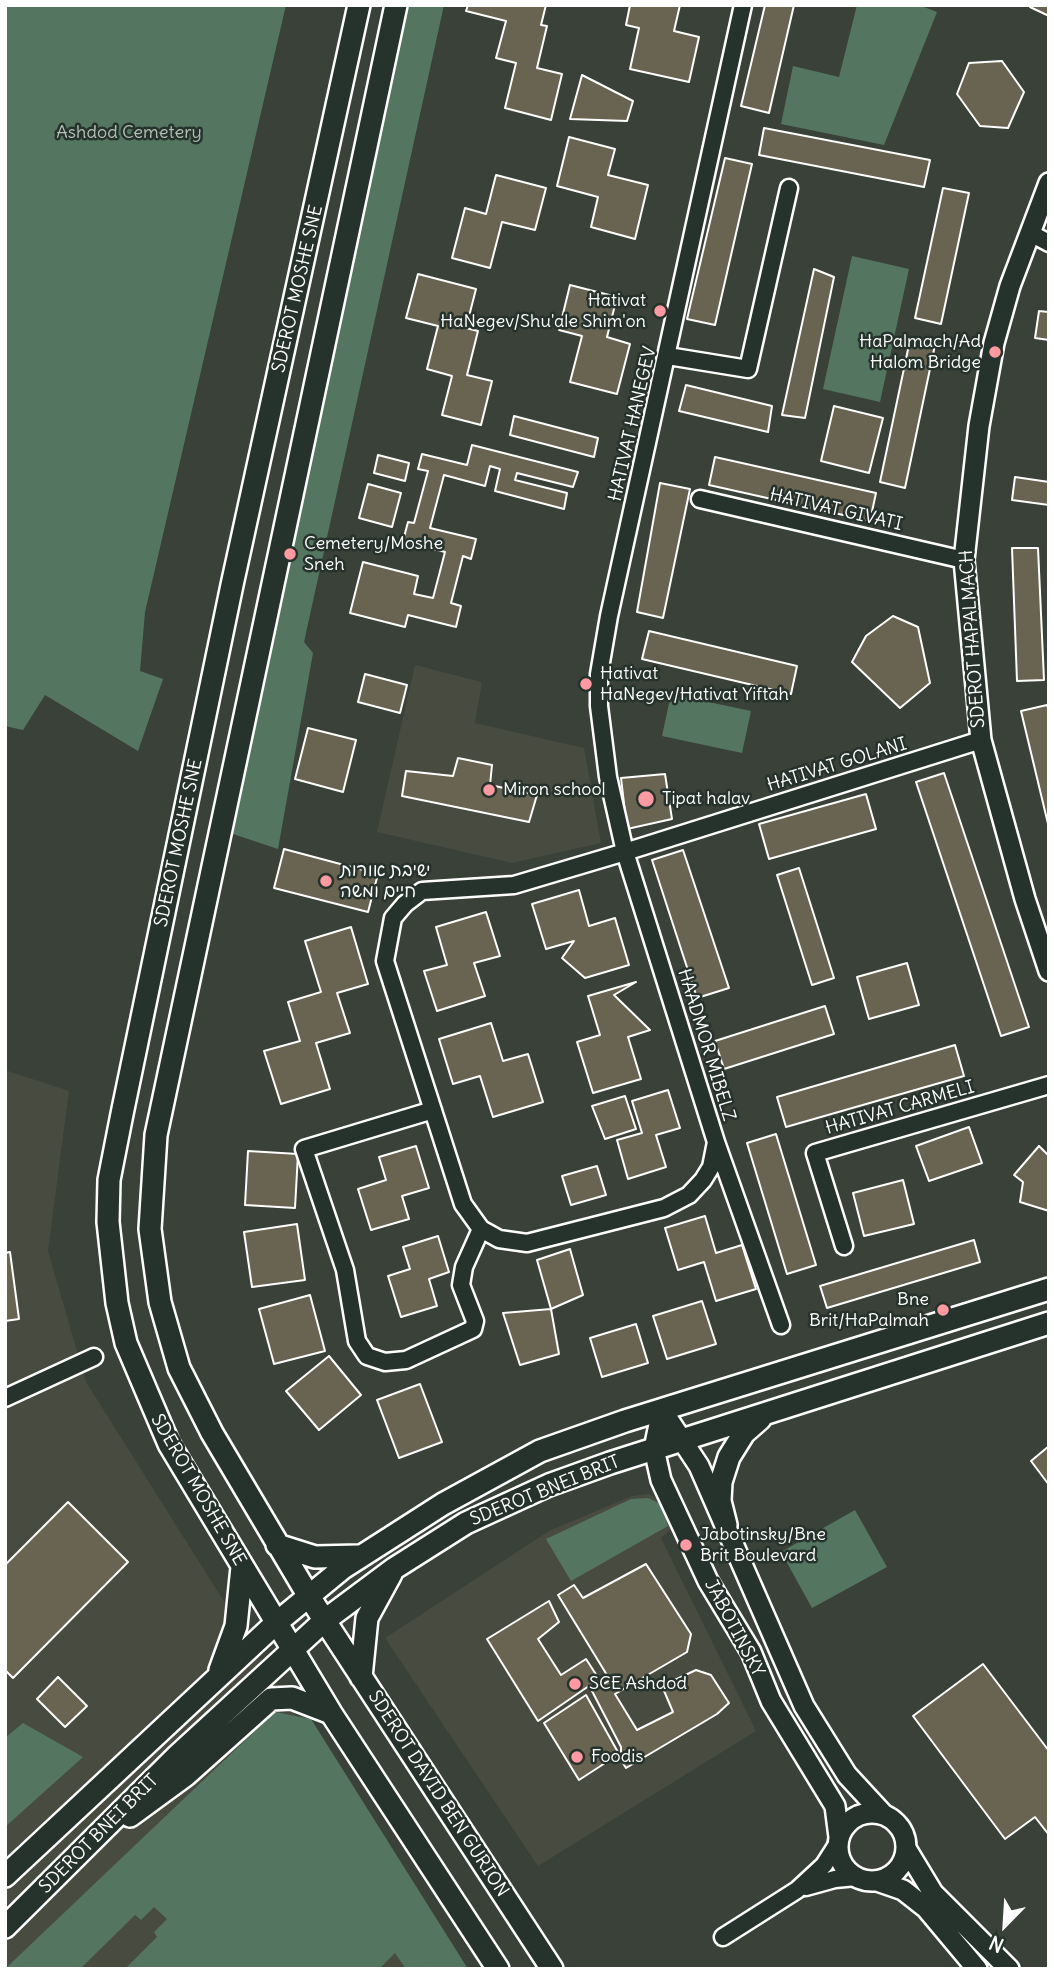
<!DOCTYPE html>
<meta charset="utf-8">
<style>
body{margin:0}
#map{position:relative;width:1054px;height:1974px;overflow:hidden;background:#3a4138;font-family:Delius,sans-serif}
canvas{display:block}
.frame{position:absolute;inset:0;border:7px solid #fff;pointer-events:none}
.north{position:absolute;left:970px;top:1890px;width:70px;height:70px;-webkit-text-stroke:5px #26332d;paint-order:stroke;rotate:204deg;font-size:19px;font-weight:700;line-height:28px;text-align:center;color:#fff}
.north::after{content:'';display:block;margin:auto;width:24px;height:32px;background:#fff;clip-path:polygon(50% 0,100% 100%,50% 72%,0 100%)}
</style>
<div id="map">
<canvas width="1054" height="1974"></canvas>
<div class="frame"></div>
<div class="north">N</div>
</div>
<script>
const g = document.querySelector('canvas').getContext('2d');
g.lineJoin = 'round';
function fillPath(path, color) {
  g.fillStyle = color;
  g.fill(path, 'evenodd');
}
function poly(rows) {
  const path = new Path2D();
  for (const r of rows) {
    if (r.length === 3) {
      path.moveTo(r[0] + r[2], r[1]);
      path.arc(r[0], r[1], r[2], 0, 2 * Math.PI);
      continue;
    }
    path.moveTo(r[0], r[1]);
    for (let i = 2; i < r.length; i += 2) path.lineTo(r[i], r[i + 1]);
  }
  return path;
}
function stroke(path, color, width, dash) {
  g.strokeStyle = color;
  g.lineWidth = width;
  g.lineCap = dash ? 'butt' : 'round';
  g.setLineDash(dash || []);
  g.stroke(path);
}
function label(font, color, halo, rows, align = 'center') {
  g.font = font + ' Delius,"Playpen Sans Hebrew",sans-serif';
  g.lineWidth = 5;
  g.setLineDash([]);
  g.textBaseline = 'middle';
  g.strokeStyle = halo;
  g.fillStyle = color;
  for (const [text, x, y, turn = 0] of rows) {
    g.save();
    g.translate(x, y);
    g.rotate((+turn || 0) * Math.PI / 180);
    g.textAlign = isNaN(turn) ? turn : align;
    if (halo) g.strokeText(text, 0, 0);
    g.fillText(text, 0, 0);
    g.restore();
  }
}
fillPath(poly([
 [415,665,482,682,475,723,584,748,601,843,512,863,377,832],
 [5,1070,69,1091,48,1251,86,1382,455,1969,5,1969],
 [648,1494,664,1501,673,1527,661,1538,756,1731,538,1866,385,1638,549,1531,632,1496]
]), '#484b40');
fillPath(poly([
 [5,5,286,5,145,612,140,671,163,679,138,751,45,695,23,730,5,726],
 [406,5,444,5,304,642,313,653,278,849,233,834],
 [857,5,919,5,937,12,884,145,781,124,793,66,839,77],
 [852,256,909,269,880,402,823,389],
 [671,694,751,711,742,753,662,736],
 [648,1498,661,1504,668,1526,571,1581,546,1539,631,1499],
 [855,1510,887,1567,812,1608,781,1552],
 [275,1712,311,1719,468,1969,406,1969,395,1953,379,1969,125,1969,157,1937,154,1932,167,1919,154,1907,141,1920,135,1915,80,1969,5,1969],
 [23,1723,83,1757,5,1827,5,1738]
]), '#547661');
const building = poly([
 [468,5,546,5,541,25,547,26,537,68,562,74,551,120,505,108,516,63,496,58,506,21,466,11,468,5],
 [630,5,680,5,674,31,699,37,689,82,630,69,639,28,626,25,630,5],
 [765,5,794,5,769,113,741,106,765,5],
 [1031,5,1049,5,1049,16,1030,7,1031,5],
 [1002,61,1024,92,1008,128,980,126,957,94,969,63,1002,61],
 [582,75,633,101,627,121,570,119,582,75],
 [764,128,930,160,924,187,759,155,764,128],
 [569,137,615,149,608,175,648,185,635,239,591,227,598,197,557,186,569,137],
 [725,158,752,164,715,325,687,319,725,158],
 [496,175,546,188,535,230,502,222,490,268,452,258,465,208,486,214,496,175],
 [943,188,969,193,941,324,915,318,943,188],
 [814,269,834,277,805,418,782,415,814,269],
 [418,274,476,289,466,328,478,331,467,375,492,381,481,425,442,415,452,376,427,369,438,326,406,318,418,274],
 [570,285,617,297,607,337,630,344,617,394,570,382,582,336,559,330,570,285],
 [1039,311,1049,312,1049,340,1035,338,1039,311],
 [910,340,935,345,905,488,880,482,910,340],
 [686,385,772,406,768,432,679,411,686,385],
 [834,406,883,418,869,473,821,461,834,406],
 [514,416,598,438,594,457,510,435,514,416],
 [472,445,578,472,573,487,517,473,515,480,567,493,564,509,495,491,500,469,490,466,485,486,444,475,430,528,476,539,471,559,463,556,451,603,461,606,456,627,408,615,405,627,350,613,363,562,418,576,414,594,433,598,445,552,403,541,408,522,414,523,428,471,418,469,422,454,467,465,472,445],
 [378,455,409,463,405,481,374,473,378,455],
 [715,457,876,493,870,521,709,485,715,457],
 [1015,477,1049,482,1049,505,1012,500,1015,477],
 [660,483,690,489,663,618,637,612,660,483],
 [368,484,401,493,392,527,359,518,368,484],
 [1012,548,1038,548,1044,680,1017,681,1012,548],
 [893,616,918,627,930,683,900,708,852,662,866,636,893,616],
 [649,631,797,666,791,694,642,659,649,631],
 [365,674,407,685,400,713,358,702,365,674],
 [1047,705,1049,711,1049,828,1021,711,1047,705],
 [308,728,356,740,343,792,295,779,308,728],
 [458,758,492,765,490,785,537,795,529,822,402,796,406,771,453,776,458,758],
 [944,773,1029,1027,1001,1036,916,782,944,773],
 [665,774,672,819,627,829,621,778,665,774],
 [866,794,876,829,769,859,759,824,866,794],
 [284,849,378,874,368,912,274,888,284,849],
 [683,850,729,988,697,998,652,860,683,850],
 [799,868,834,978,812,985,777,875,799,868],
 [579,890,589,926,615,918,629,965,585,978,562,958,574,941,546,949,532,904,579,890],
 [486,912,500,956,474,963,485,996,437,1011,424,971,447,965,436,927,486,912],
 [351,927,368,984,337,993,350,1033,316,1043,330,1089,281,1104,264,1051,300,1041,288,1002,321,992,305,941,351,927],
 [907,963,919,1005,869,1019,857,977,907,963],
 [636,982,614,995,650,1030,628,1037,641,1079,593,1093,577,1042,600,1035,588,996,636,982],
 [825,1006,834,1034,724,1069,715,1041,825,1006],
 [491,1023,503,1061,528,1054,543,1102,493,1117,480,1076,453,1084,439,1039,491,1023],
 [955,1045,964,1076,786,1127,777,1097,955,1045],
 [668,1090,680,1128,656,1135,666,1167,628,1179,617,1140,642,1133,632,1101,668,1090],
 [625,1096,636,1129,605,1139,592,1106,625,1096],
 [969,1127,982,1163,929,1181,916,1146,969,1127],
 [776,1134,816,1265,787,1274,747,1143,776,1134],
 [416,1146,429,1188,402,1196,409,1219,371,1230,358,1189,386,1180,379,1157,416,1146],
 [1039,1146,1049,1156,1049,1211,1020,1202,1023,1182,1014,1175,1039,1146],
 [248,1151,298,1154,295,1208,245,1205,248,1151],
 [597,1166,606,1195,571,1205,562,1176,597,1166],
 [903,1180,914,1224,864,1236,853,1193,903,1180],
 [705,1216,716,1253,742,1245,756,1289,716,1301,704,1262,678,1270,665,1228,705,1216],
 [297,1224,305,1280,252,1287,244,1232,297,1224],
 [438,1236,449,1272,429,1279,437,1306,401,1317,388,1276,410,1269,403,1247,438,1236],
 [974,1240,980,1262,827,1308,820,1286,974,1240],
 [570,1249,583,1295,551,1309,537,1260,570,1249],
 [10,1252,19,1319,5,1321,5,1253,10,1252],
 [310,1295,325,1351,274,1364,259,1309,310,1295],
 [702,1301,716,1344,667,1359,653,1316,702,1301],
 [551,1309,559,1354,520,1365,503,1313,551,1309],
 [636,1324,648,1363,602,1377,590,1338,636,1324],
 [329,1356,361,1395,319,1430,286,1391,329,1356],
 [420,1384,442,1442,399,1458,377,1400,420,1384],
 [1049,1446,1049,1485,1031,1461,1049,1446],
 [68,1502,128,1562,13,1678,5,1670,5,1565,68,1502],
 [646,1564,691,1634,687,1652,615,1694,637,1730,673,1712,662,1686,696,1670,711,1675,729,1703,717,1714,626,1768,621,1760,621,1747,592,1691,610,1680,558,1595,574,1585,583,1598,646,1564],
 [549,1601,559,1622,538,1639,561,1675,586,1659,599,1679,538,1721,487,1639,549,1601],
 [983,1664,1049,1751,1049,1835,1035,1817,1005,1839,913,1716,983,1664],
 [58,1677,87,1706,65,1727,37,1699,58,1677],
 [586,1695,619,1754,579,1780,544,1723,586,1695]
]);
fillPath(building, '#696351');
stroke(building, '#fff', 2);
const minor = poly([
 [743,5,609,616,599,674,599,706,608,777,625,852,716,1142,711,1167,703,1180,689,1195,664,1208,527,1243,499,1239,481,1229,463,1204,385,961,393,918,405,904,422,891,514,885,625,852,981,740],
 [1030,233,1049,243],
 [668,356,748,369,789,188],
 [700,499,964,560],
 [433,1110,304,1149,345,1270,357,1341,367,1356,385,1362,406,1360,473,1329,475,1321,461,1285,464,1267,481,1229],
 [716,1142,781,1325],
 [844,1246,815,1153,1049,1085],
 [5,1398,94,1357],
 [806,1887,835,1879,856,1877],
 [723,1937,797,1890,824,1865,838,1843]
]);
const tertiary = poly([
 [1049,183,1010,286,994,343,979,426,964,560,981,740,1025,899,1049,971],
 [662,1410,654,1449,661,1480,708,1581,751,1652,771,1701,835,1806,839,1837],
 [662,1410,699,1466,804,1706,847,1775,883,1814],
 [872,1847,34],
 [907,1850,933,1893,1009,1969],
 [877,1881,903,1890,926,1908,977,1969]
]);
const secondary = poly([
 [359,5,232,585,122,1114,109,1180,108,1222,117,1303,126,1343,169,1444,331,1713,498,1969],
 [396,5,156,1135,150,1229,160,1302,179,1368,212,1433,308,1595,552,1969],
 [726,1525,720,1501,721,1482,729,1457,744,1433,760,1419],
 [277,1545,315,1557,359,1556],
 [220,1670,236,1626,242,1567],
 [361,1677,367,1618,391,1574],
 [130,1816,186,1775,271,1699,292,1698,331,1713],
 [5,1876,275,1624,343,1568,443,1504,540,1451,625,1421,1049,1289],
 [5,1927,178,1755,324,1621,395,1568,466,1523,549,1485,610,1463,1049,1323]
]);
stroke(minor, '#fff', 21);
stroke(tertiary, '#fff', 24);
stroke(secondary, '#fff', 26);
stroke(minor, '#26332d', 16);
stroke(tertiary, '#26332d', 19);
stroke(secondary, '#26332d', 21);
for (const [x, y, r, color] of [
 [660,311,7,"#ff9aa2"],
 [995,352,7,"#ff9aa2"],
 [290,554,7,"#ff9aa2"],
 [586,684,7,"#ff9aa2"],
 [489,790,7,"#ff9aa2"],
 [646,799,9,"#ff9aa2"],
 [326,881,7,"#ff9aa2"],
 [943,1310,7,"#ff9aa2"],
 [686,1545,7,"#ff9aa2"],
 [575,1684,7,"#ff9aa2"],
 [577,1757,7,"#ff9aa2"]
]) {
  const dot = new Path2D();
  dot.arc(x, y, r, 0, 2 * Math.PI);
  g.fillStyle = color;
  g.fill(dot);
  stroke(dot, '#26332d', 2.5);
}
label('18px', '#b2c1b8', '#26332d', [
 ["Ashdod Cemetery",129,133]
]);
label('18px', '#fff', '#26332d', [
 ["SDEROT MOSHE SNE",298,289,-77],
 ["HATIVAT HANEGEV",633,424,-77],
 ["HATIVAT GIVATI",836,510,13],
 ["SDEROT HAPALMACH",973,639,-94],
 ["HATIVAT GOLANI",837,765,-17],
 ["SDEROT MOSHE SNE",179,843,-78],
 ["HAADMOR MIBELZ",706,1045,73],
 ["HATIVAT CARMELI",900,1108,-16],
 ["SDEROT MOSHE SNE",198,1490,60],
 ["SDEROT BNEI BRIT",545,1491,-22],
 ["JABOTINSKY",734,1628,62],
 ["SDEROT DAVID BEN GURION",438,1794,57],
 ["SDEROT BNEI BRIT",99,1834,-45]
]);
label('18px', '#fff', '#26332d', [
 ["Hativat",646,301,"right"],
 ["HaNegev/Shu'ale Shim'on",646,322,"right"],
 ["HaPalmach/Ad",981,342,"right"],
 ["Halom Bridge",981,363,"right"],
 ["Cemetery/Moshe",304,544],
 ["Sneh",304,565],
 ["Hativat",600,674],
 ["HaNegev/Hativat Yiftah",600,695],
 ["Miron school",503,790],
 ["Tipat halav",662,799],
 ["ישיבת אורות",340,871],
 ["חיים ומשה",340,892],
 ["Bne",929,1300,"right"],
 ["Brit/HaPalmah",929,1321,"right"],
 ["Jabotinsky/Bne",700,1535],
 ["Brit Boulevard",700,1556],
 ["SCE Ashdod",589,1684],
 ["Foodis",591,1757]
], 'left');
</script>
